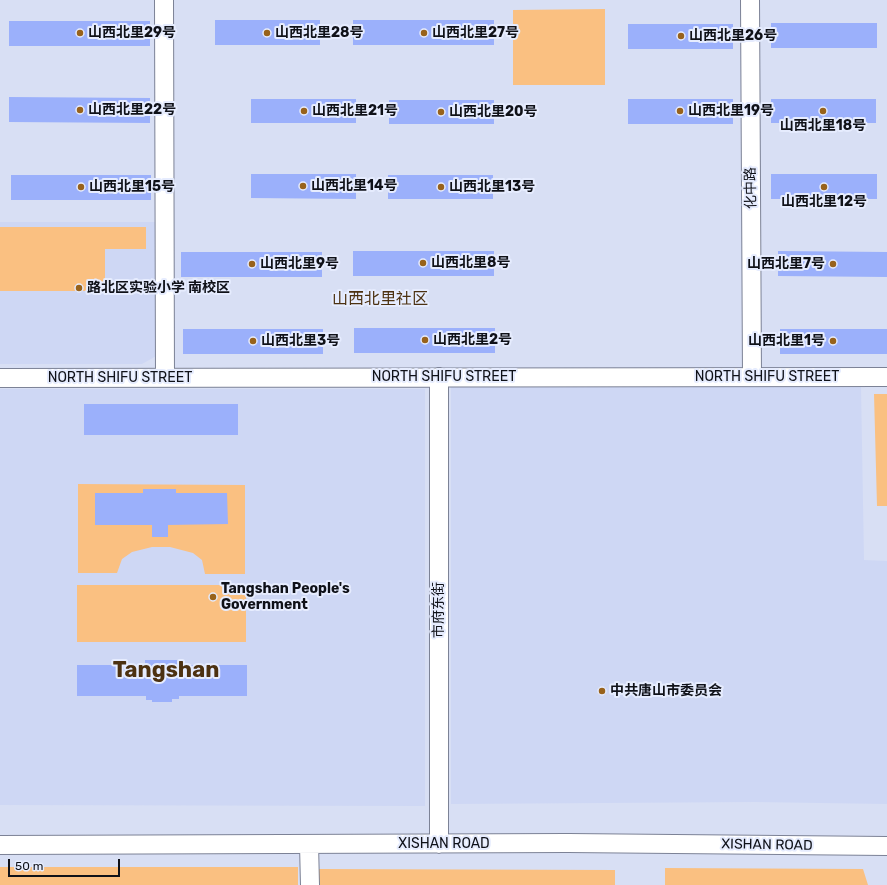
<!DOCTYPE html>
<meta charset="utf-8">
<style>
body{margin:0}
#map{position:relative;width:887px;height:885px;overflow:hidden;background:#d8dff4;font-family:Rubik,sans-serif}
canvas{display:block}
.scale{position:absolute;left:8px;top:859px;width:112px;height:18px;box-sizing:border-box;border:2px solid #0f1118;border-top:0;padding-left:5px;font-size:12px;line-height:14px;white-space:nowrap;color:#0f1118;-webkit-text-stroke:3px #e6ecfe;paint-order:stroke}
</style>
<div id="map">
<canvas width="887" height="885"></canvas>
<div class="scale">50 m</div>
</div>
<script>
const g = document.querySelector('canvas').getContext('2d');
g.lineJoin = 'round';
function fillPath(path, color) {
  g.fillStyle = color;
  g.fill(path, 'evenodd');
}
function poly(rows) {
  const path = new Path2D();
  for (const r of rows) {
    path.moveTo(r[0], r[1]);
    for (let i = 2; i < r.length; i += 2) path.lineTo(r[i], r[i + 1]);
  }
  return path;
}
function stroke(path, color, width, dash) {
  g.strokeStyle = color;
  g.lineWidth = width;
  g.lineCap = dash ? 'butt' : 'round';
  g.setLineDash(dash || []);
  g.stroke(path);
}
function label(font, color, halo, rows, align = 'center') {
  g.font = font + ' Rubik,"Noto Sans SC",sans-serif';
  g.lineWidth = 4;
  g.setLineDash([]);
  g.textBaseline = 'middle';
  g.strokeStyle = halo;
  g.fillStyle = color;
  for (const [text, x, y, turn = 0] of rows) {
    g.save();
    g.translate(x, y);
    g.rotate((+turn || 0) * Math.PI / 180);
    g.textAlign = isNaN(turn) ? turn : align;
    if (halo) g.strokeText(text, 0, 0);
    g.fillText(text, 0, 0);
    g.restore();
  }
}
fillPath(poly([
 [0,222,157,222,158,355,142,364,0,364],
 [451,386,861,387,864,560,887,561,887,804,754,802,451,804],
 [0,389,425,389,425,806,0,805]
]), '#ced7f4');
fillPath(poly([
 [605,9,605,85,513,85,513,10],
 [0,227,146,227,146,249,105,249,105,291,0,291],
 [874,394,887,394,887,506,877,506],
 [78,484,245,485,245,574,205,574,202,560,193,553,170,547,152,547,132,552,122,559,117,573,78,573],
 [77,585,246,585,246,642,77,642],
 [0,867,298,867,298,885,0,885],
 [665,868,863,869,868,885,665,885],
 [319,869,615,870,615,885,319,885]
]), '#fac081');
fillPath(poly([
 [215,20,320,20,320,45,215,45],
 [353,20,494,20,494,45,353,45],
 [9,21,150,21,150,46,9,46],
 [771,23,877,23,877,48,771,48],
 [628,24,733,24,733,49,628,49],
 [9,97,150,98,150,123,9,122],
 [251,99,356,99,356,123,251,123],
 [628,99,733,99,733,124,628,124],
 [771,99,876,99,876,123,771,123],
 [389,100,494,100,494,124,389,124],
 [251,174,356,174,356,199,251,198],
 [771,174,877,174,877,199,771,199],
 [11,175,151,175,151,200,11,200],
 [388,175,493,175,493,199,388,199],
 [353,251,494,251,494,276,353,276],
 [778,251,887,252,887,277,778,276],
 [181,252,322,252,322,277,181,277],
 [354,328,495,328,495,353,354,353],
 [183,329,323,329,323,354,183,354],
 [780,329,887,329,887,354,780,354],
 [84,404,238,404,238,435,84,435],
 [143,489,176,489,176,493,227,493,228,524,168,525,168,537,152,537,152,525,95,525,95,493,143,493],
 [145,660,178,660,178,665,247,665,247,696,179,696,179,699,172,699,172,702,152,702,152,700,146,700,146,696,77,696,77,665,145,665]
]), '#9bb0fb');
const minor = poly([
 [164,0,165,378],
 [750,0,752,377],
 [439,377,439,844],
 [0,378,887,377],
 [309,844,310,885],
 [0,845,568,843,887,846]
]);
stroke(minor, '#7c8296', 20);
stroke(minor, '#fff', 18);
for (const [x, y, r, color] of [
 [80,33,4,"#98621b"],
 [267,33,4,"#98621b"],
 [424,33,4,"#98621b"],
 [681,36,4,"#98621b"],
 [80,110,4,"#98621b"],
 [304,111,4,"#98621b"],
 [680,111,4,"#98621b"],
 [823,111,4,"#98621b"],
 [441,112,4,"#98621b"],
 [303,186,4,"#98621b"],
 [81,187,4,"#98621b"],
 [441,187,4,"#98621b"],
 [824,187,4,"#98621b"],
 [423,263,4,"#98621b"],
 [252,264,4,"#98621b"],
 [833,264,4,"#98621b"],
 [79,288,4,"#98621b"],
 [425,340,4,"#98621b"],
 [253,341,4,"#98621b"],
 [833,341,4,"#98621b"],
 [213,597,4,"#98621b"],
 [602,691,4,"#98621b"]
]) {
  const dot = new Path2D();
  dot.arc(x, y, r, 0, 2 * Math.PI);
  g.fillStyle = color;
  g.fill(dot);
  stroke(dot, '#e6ecfe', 1.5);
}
label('bold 14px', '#0f1118', '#e6ecfe', [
 ["山西北里29号",88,33],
 ["山西北里28号",275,33],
 ["山西北里27号",432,33],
 ["山西北里26号",689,36],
 ["山西北里22号",88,110],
 ["山西北里21号",312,111],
 ["山西北里19号",688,111],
 ["山西北里20号",449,112],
 ["山西北里18号",823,126,"center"],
 ["山西北里14号",311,186],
 ["山西北里15号",89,187],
 ["山西北里13号",449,187],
 ["山西北里12号",824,202,"center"],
 ["山西北里8号",431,263],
 ["山西北里9号",260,264],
 ["山西北里7号",825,264,"right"],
 ["路北区实验小学 南校区",87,288],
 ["山西北里2号",433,340],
 ["山西北里3号",261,341],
 ["山西北里1号",825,341,"right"],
 ["Tangshan People's",221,589],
 ["Government",221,605],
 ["中共唐山市委员会",610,691]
], 'left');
label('14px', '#0f1118', '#e6ecfe', [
 ["化中路",751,188,-91],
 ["NORTH SHIFU STREET",444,377],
 ["NORTH SHIFU STREET",767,377],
 ["NORTH SHIFU STREET",120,378],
 ["市府东街",439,610,-90],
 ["XISHAN ROAD",444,844],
 ["XISHAN ROAD",767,845,1]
]);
label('16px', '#4c3111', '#e6ecfe', [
 ["山西北里社区",380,299]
]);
label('bold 22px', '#4c3111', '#e6ecfe', [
 ["Tangshan",166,671]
]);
</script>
